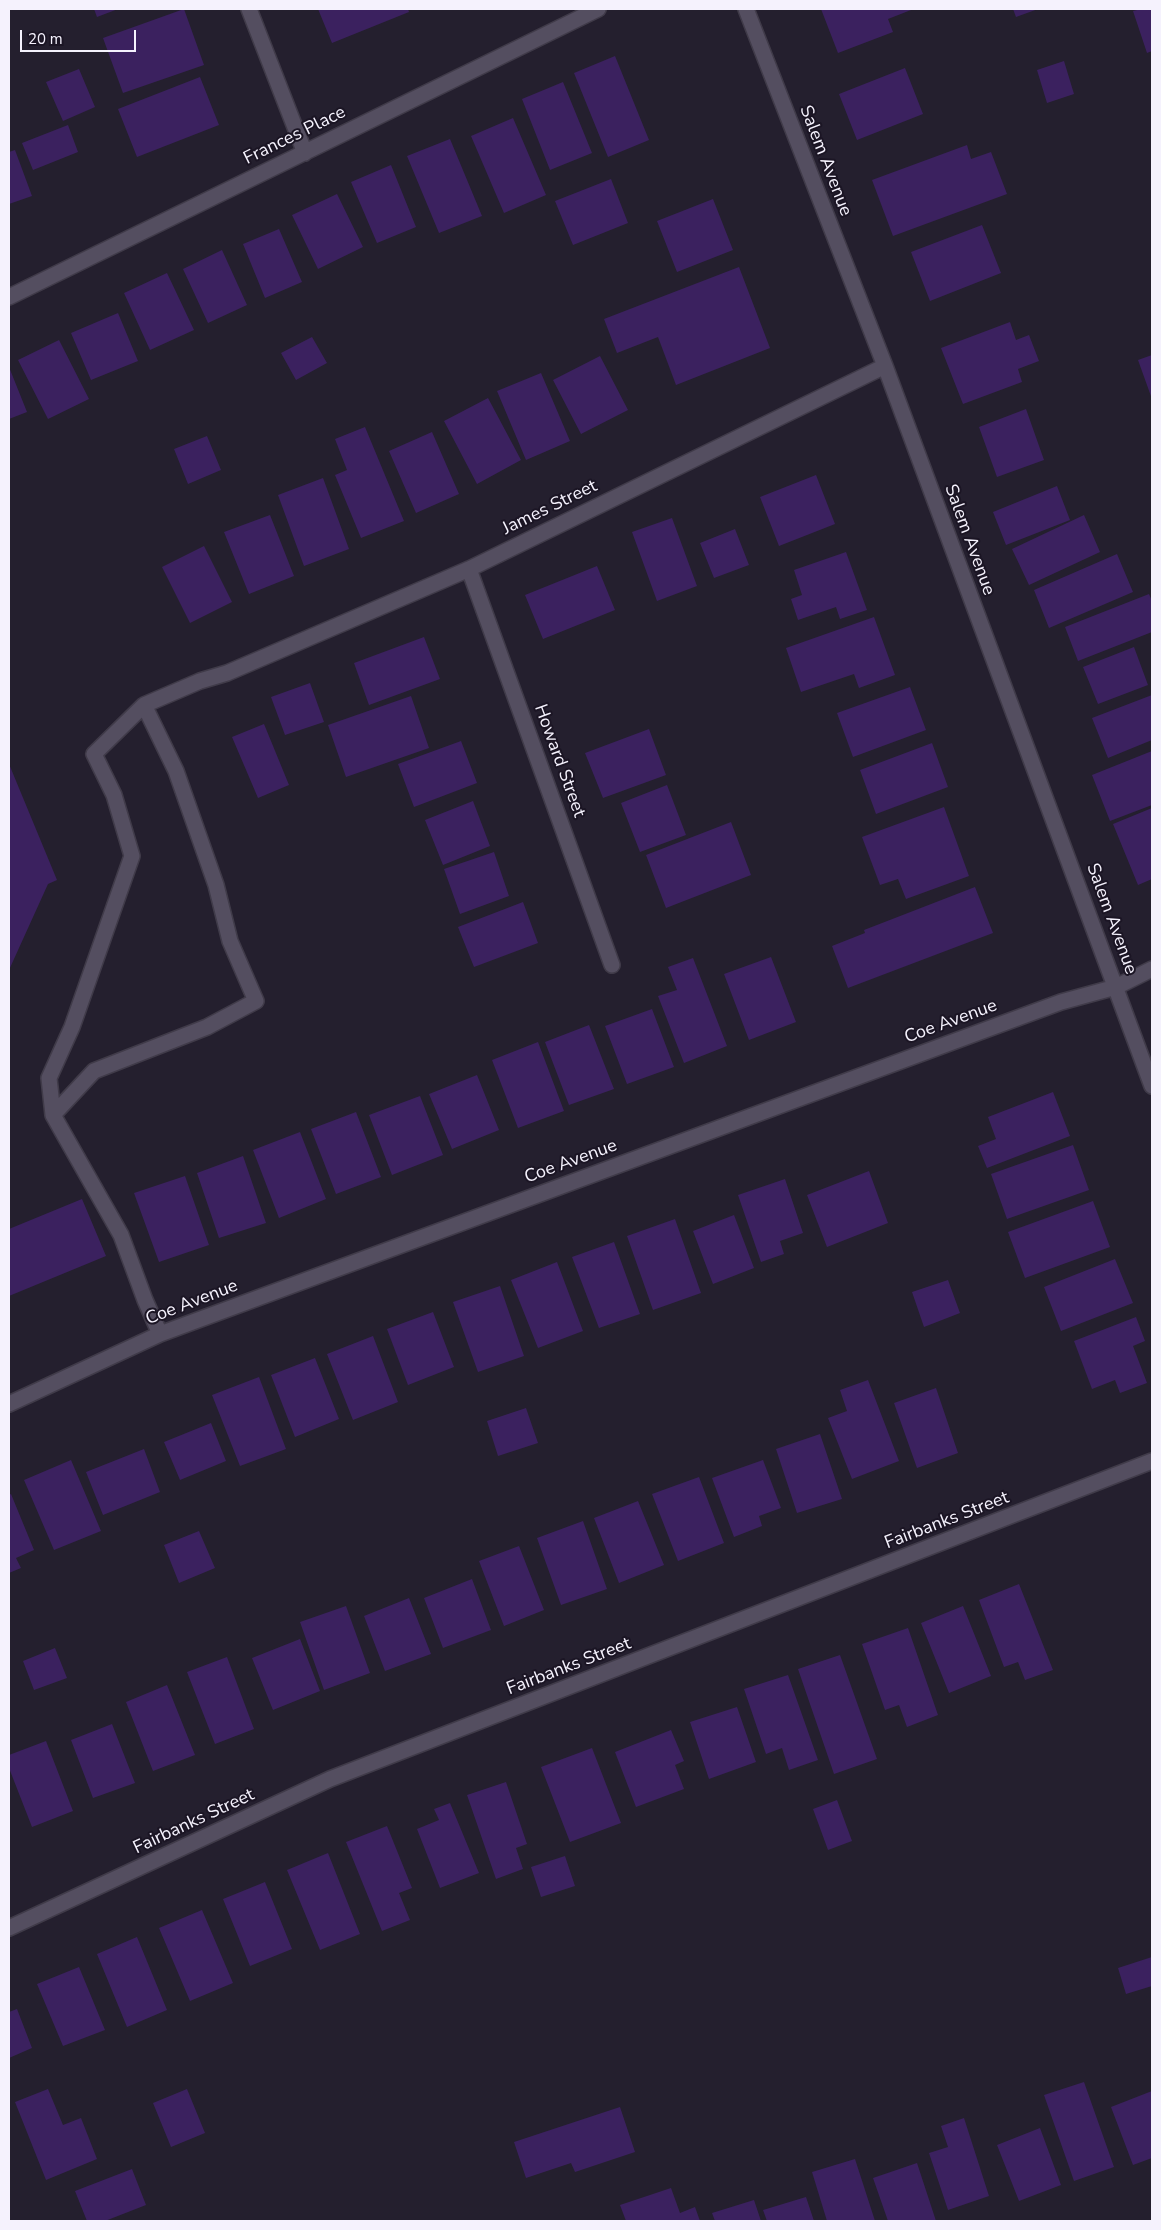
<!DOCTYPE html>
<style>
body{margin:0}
#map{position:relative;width:1161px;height:2230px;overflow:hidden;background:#241f2e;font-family:"Nunito Sans",sans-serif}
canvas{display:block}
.frame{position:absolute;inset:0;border:10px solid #f5f2fd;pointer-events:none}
.scale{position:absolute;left:20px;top:30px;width:116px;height:22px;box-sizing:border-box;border:2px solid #f5f2fd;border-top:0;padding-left:6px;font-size:15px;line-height:18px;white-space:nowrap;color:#f5f2fd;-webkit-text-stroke:4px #1b1524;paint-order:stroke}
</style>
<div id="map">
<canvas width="1161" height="2230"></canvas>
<div class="frame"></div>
<div class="scale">20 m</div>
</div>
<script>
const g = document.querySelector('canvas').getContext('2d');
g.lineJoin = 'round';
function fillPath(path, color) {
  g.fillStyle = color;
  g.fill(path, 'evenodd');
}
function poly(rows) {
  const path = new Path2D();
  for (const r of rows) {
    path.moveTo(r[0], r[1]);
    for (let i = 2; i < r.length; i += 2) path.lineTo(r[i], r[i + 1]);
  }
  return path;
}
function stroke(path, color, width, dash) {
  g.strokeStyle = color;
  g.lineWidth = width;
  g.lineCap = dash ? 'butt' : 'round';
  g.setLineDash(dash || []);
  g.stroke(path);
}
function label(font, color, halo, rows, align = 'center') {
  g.font = font + ' "Nunito Sans",sans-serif';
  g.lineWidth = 4;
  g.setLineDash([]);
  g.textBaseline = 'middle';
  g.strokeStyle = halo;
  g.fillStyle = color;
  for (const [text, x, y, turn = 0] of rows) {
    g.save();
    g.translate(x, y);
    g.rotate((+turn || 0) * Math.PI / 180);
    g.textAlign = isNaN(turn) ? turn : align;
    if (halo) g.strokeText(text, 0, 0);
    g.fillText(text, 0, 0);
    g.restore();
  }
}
fillPath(poly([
 [94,9,118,9,97,17],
 [184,9,204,65,123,93,103,38],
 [318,9,408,9,409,12,332,43],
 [821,9,910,9,911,10,888,19,893,32,838,53],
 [1013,9,1038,9,1016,17],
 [1141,9,1152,9,1152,51,1147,53,1133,11],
 [615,56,649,140,608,157,574,73],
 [1064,61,1074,94,1047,103,1037,70],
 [905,68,923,114,857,140,839,94],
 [79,69,95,107,63,121,46,82],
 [200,77,219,125,137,157,118,109],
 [563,82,592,153,550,170,522,99],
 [513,118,546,195,504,213,471,136],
 [68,125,78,152,33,170,22,143],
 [450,139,482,216,439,233,407,156],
 [967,145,971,159,991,152,1007,194,893,236,872,180],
 [15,150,32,196,9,204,9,152],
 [391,165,416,227,377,243,351,182],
 [611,179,628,223,573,245,555,201],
 [337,194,363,247,318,269,292,215],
 [713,199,733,250,677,272,657,221],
 [982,225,1001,273,930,301,911,252],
 [279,229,302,282,265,298,243,244],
 [222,250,247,305,208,323,183,269],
 [739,267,770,348,676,385,658,337,617,353,604,319],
 [167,273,194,330,150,350,124,293],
 [118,313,138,361,91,380,71,333],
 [1010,322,1016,340,1029,335,1039,361,1018,369,1022,382,963,404,941,348],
 [312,337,327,363,296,380,281,353],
 [59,340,89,399,48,419,18,360],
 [1152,355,1152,399,1138,360],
 [600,356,628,410,581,434,553,380],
 [9,367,27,412,9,419],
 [541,373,570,441,526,460,497,391],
 [488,398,521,460,477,484,444,421],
 [1026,409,1044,460,997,477,979,427],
 [365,427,404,521,361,538,335,475,347,470,335,439],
 [432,432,459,494,416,513,389,451],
 [207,436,221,470,188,484,174,449],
 [816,475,835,524,779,546,760,497],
 [323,478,349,549,304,566,278,495],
 [1057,486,1070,520,1006,545,993,512],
 [270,515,294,576,249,594,224,532],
 [1084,515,1100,552,1029,585,1012,549],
 [672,518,697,586,657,601,632,532],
 [735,529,749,565,714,578,700,543],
 [204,546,232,602,190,623,162,567],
 [846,552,867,610,840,619,836,607,798,620,791,599,802,595,794,570],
 [1117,554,1133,592,1049,628,1034,590],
 [597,566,615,610,543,639,525,595],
 [1149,594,1152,601,1152,632,1078,661,1065,627],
 [874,617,895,675,859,688,854,674,801,692,786,648],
 [424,637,440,679,369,705,354,663],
 [1134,647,1148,685,1098,704,1083,667],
 [310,683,324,722,285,735,271,697],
 [910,687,926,730,853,757,837,713],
 [1152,695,1152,740,1108,758,1092,718],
 [411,696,429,748,346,777,328,725],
 [264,724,289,785,258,798,232,737],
 [649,729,666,775,603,798,585,753],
 [461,741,477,783,414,807,398,764],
 [932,743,948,787,876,814,860,770],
 [1152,751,1152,805,1110,821,1092,775],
 [9,764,57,880,48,884,9,970],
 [667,785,686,835,640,852,621,803],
 [473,801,490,846,443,865,425,820],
 [944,807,969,876,906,899,898,879,880,885,862,837],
 [1152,808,1152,879,1138,885,1113,824],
 [731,822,751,875,666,908,646,855],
 [494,852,509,896,460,914,444,869],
 [975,887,993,933,848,988,832,946,865,933,864,930],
 [523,902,538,943,474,967,458,927],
 [771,957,796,1022,749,1040,724,974],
 [693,958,727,1046,684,1063,658,996,677,990,668,967],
 [652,1009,674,1067,627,1084,605,1026],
 [589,1025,614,1089,569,1105,545,1042],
 [538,1042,564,1111,518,1128,492,1060],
 [477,1075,499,1130,452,1149,429,1094],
 [1053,1092,1070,1136,987,1168,978,1146,996,1139,988,1117],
 [420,1096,443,1155,392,1175,369,1115],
 [356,1112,381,1177,336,1194,311,1129],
 [300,1132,326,1199,279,1218,253,1150],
 [1073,1145,1089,1190,1007,1219,991,1174],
 [243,1156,266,1223,219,1238,197,1173],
 [869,1171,888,1223,827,1247,807,1195],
 [185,1176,209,1245,159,1262,134,1193],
 [785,1179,803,1233,780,1241,784,1254,761,1262,738,1195],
 [82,1199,106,1256,9,1296,9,1229],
 [1093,1201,1110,1247,1025,1278,1008,1232],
 [734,1215,754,1268,713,1284,693,1231],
 [675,1219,701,1293,653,1310,627,1236],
 [614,1242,640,1314,599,1328,572,1257],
 [1115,1259,1133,1303,1061,1331,1044,1287],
 [557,1262,583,1331,538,1348,511,1280],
 [948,1280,960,1313,924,1327,912,1292],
 [500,1286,524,1356,478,1372,453,1302],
 [433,1312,454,1367,408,1385,387,1329],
 [1136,1317,1145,1341,1133,1346,1147,1383,1120,1393,1115,1380,1092,1389,1074,1341],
 [373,1336,398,1402,353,1420,327,1354],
 [315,1358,339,1419,295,1437,271,1375],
 [259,1377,286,1449,240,1466,212,1395],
 [868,1380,899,1461,852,1479,828,1418,847,1411,840,1390],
 [936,1388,958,1453,917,1468,894,1403],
 [526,1408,538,1443,498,1456,487,1421],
 [211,1423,226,1461,180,1480,164,1442],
 [820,1434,842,1499,797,1513,776,1449],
 [144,1449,160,1492,103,1515,86,1472],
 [71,1460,101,1531,54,1550,24,1480],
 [763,1460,781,1508,759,1516,762,1526,734,1537,712,1478],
 [699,1477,724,1543,678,1561,652,1494],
 [11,1494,34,1550,16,1558,21,1568,9,1573,9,1495],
 [638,1501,664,1565,619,1583,594,1518],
 [583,1521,607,1589,561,1605,537,1538],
 [199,1531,215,1568,179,1583,164,1545],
 [519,1546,544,1610,504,1626,479,1561],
 [472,1579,491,1630,443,1648,424,1598],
 [1019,1584,1053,1670,1025,1680,1018,1662,1004,1667,979,1600],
 [409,1598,431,1654,385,1671,364,1616],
 [346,1606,370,1673,324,1690,300,1622],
 [963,1606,991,1676,949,1693,921,1623],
 [908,1628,938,1715,907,1727,899,1705,885,1710,862,1644],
 [300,1639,320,1691,273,1710,252,1658],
 [55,1648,67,1678,34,1690,23,1661],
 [840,1655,877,1759,834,1774,798,1669],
 [227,1657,254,1729,215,1744,187,1672],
 [788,1675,818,1760,789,1770,782,1748,766,1754,744,1689],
 [167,1685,195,1755,153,1771,126,1702],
 [737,1707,756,1762,709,1779,690,1722],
 [112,1724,135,1783,93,1798,71,1740],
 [671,1730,684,1761,675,1765,684,1789,636,1807,615,1752],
 [46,1741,73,1811,32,1827,9,1768,9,1755],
 [592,1748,621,1823,570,1842,541,1767],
 [506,1782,527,1844,516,1848,523,1869,496,1879,467,1795],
 [837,1800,852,1841,828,1850,813,1809],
 [450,1803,479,1873,440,1888,417,1829,439,1820,434,1809],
 [387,1826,412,1888,399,1893,410,1920,382,1931,346,1842],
 [328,1853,360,1934,320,1950,287,1870],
 [565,1856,575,1886,541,1897,531,1867],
 [265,1882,292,1949,250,1966,223,1899],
 [202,1910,233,1983,190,2001,159,1928],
 [137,1937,167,2010,127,2027,97,1954],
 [1152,1957,1152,1986,1126,1994,1118,1968],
 [79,1967,105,2030,63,2046,37,1984],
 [17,2009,32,2048,9,2058,9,2012],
 [1084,2082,1114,2167,1074,2181,1044,2095],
 [48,2089,63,2125,81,2118,97,2159,46,2180,15,2102],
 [187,2089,205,2133,171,2147,153,2103],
 [1152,2091,1152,2158,1133,2165,1111,2107],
 [620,2107,635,2152,575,2172,571,2163,526,2178,514,2142],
 [964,2118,989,2196,948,2210,929,2153,948,2147,941,2126],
 [1040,2128,1061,2185,1019,2201,997,2145],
 [855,2159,875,2221,827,2221,812,2172],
 [917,2163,936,2221,888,2221,873,2178],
 [132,2169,146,2205,105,2221,87,2221,75,2191],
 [671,2188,680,2213,695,2207,700,2221,626,2221,620,2205],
 [806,2197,814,2221,767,2221,763,2210],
 [754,2200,761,2221,715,2221,712,2213]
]), '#3b215f');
const minor = poly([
 [249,9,305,153],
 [746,9,885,366,1152,1086],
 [9,297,598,9],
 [469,569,612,965],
 [144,705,94,754,114,795,132,856,72,1027,49,1078,53,1115,121,1235,145,1300,160,1334],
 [53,1115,94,1071,207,1027,256,1001,230,941,216,885,176,771,144,705,200,681,227,673,469,569,885,366],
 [9,1404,160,1334,1061,1002,1116,987,1152,969],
 [9,1928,330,1779,1152,1461]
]);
stroke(minor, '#403b49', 18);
stroke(minor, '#544e60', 15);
label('18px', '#f5f2fd', '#1b1524', [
 ["Frances Place",295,136,-26],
 ["Salem Avenue",825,161,69],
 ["James Street",550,508,-26],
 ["Salem Avenue",969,540,70],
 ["Howard Street",559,761,70],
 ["Salem Avenue",1111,919,70],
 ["Coe Avenue",951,1022,-20],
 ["Coe Avenue",571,1162,-20],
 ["Coe Avenue",192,1303,-21],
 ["Fairbanks Street",947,1521,-21],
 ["Fairbanks Street",569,1667,-21],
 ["Fairbanks Street",194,1822,-25]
]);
</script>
